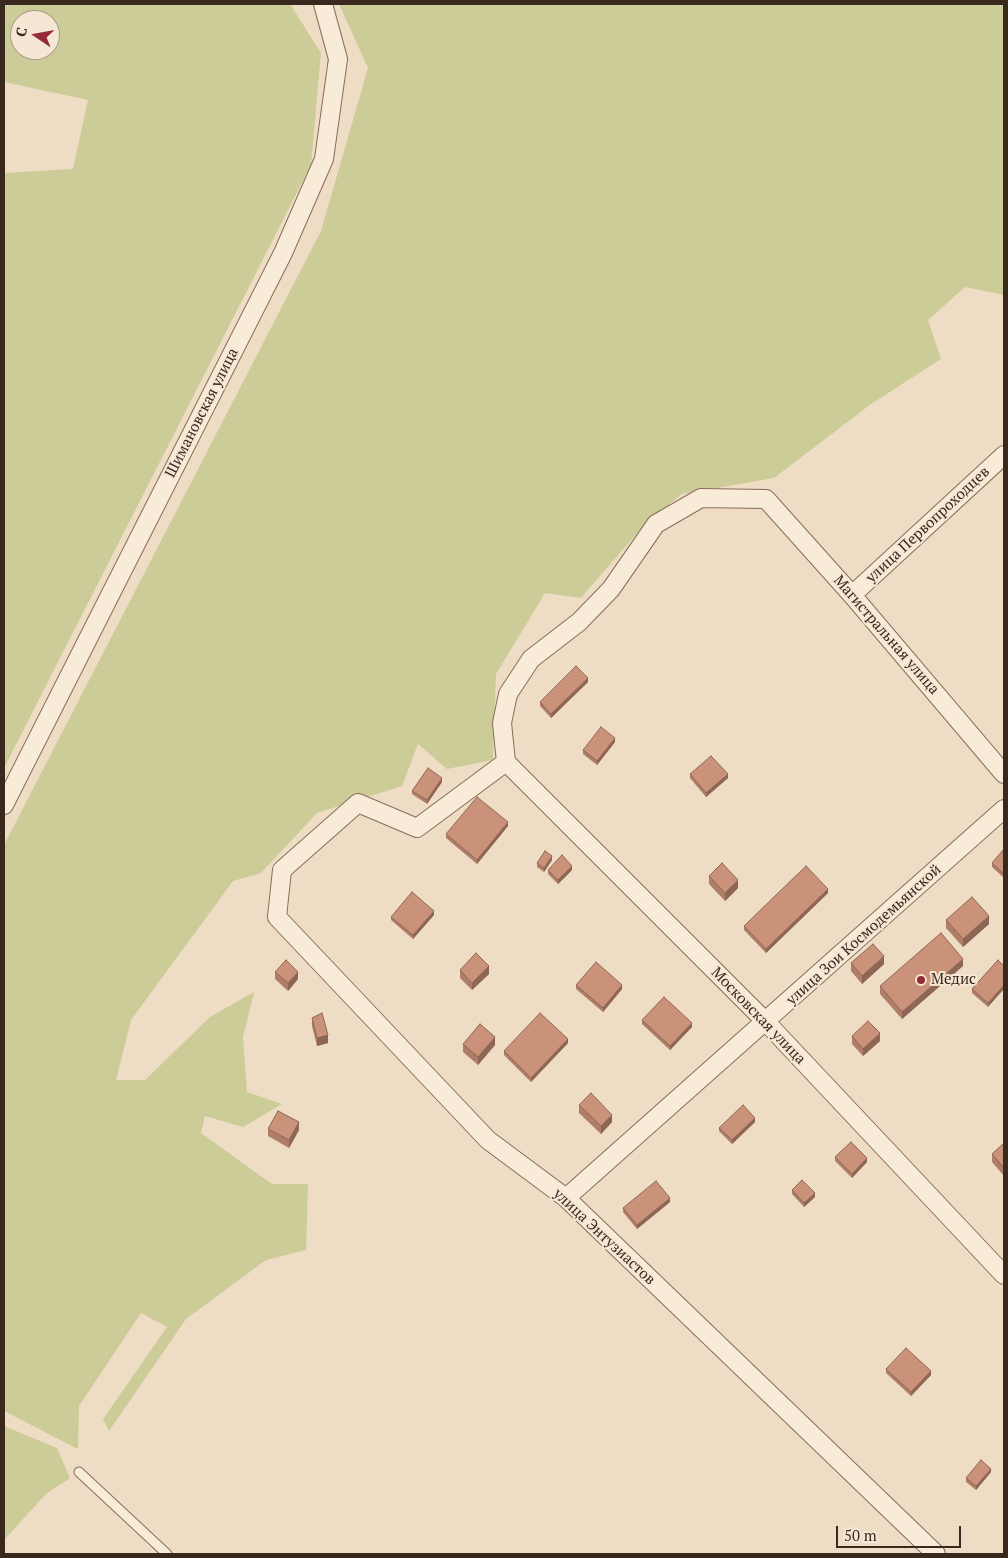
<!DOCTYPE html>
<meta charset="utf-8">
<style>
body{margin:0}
#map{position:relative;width:1008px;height:1558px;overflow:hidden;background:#eedcc4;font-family:"PT Serif",serif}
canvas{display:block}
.frame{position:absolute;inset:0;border:5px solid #38281e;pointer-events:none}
.north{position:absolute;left:10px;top:10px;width:50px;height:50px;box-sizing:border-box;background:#f5e7d3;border:1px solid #a99b8b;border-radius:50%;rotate:282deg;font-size:14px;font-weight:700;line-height:20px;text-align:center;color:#38281e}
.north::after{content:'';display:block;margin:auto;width:18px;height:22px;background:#962b38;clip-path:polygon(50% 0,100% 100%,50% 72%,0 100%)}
.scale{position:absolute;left:836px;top:1526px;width:125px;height:22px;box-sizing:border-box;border:2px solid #38281e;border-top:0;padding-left:6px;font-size:15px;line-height:18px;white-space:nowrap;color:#38281e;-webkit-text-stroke:4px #f5e7d3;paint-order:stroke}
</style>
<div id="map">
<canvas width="1008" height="1558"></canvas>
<div class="frame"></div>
<div class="north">С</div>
<div class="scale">50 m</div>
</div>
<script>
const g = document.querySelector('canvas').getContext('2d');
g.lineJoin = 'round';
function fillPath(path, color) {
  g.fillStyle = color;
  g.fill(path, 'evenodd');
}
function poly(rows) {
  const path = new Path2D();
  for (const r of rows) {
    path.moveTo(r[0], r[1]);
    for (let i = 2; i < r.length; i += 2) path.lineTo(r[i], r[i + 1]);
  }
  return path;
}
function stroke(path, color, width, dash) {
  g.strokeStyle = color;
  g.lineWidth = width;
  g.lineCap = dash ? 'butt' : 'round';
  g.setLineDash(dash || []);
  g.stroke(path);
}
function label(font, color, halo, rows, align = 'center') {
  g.font = font + ' "PT Serif",serif';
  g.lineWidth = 4;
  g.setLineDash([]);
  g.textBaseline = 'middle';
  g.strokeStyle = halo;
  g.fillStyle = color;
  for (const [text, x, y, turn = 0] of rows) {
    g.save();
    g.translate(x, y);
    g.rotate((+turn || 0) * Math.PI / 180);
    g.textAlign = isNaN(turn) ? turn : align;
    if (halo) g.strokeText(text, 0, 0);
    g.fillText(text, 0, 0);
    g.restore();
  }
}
fillPath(poly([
 [4,4,290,4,321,53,311,165,4,768,4,173,73,169,88,100,4,82],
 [20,20,50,20,50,50,20,50],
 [339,4,1004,4,1004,295,965,287,928,320,941,359,871,404,774,478,682,494,645,524,581,598,545,593,496,674,493,760,447,769,418,744,402,786,317,813,261,873,233,881,131,1020,116,1080,145,1080,210,1017,254,992,243,1037,247,1092,282,1104,243,1127,205,1116,201,1133,272,1184,308,1184,306,1250,266,1260,186,1319,109,1431,103,1419,167,1327,141,1313,79,1406,78,1449,4,1411,4,845,321,231,368,68],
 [4,1426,57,1448,70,1478,47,1493,4,1540]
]), '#cccc98');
const service = poly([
 [79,1472,167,1554]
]);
const minor = poly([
 [852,595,1004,455],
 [506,762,766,1022,1004,1275],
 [4,805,283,253,324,159,338,59,323,4],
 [566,1198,1004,809],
 [936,1554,566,1198,488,1140,277,917,282,870,358,803,417,828,506,762,502,723,508,694,531,659,579,622,611,589,656,524,701,498,766,499,852,595,1004,774]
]);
stroke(service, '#886d5a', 11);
stroke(minor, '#886d5a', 20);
stroke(service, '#f8ebd7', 9);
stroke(minor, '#f8ebd7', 18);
fillPath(poly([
 [588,682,551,718,540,706,540,702],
 [615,742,597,765,583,754,583,750],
 [690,774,728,778,706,797,690,778],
 [442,782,427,804,412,794,412,791],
 [508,826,477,864,446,838,446,834],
 [1004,849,1004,878,992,867,992,863],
 [552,860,544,872,537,867,537,863],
 [548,870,572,870,558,884,548,874],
 [709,876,738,888,725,901,709,884],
 [828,893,766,953,744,930,744,926],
 [434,915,413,939,391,920,391,917],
 [946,920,989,924,963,947,946,928],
 [998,960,988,1007,972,993,972,989],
 [851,963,884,964,862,984,851,971],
 [963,966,902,1019,880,994,880,986],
 [460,970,489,974,472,990,460,978],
 [275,972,298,979,288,991,275,979],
 [576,985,622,989,603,1012,576,989],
 [312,1018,328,1043,317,1046,312,1026],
 [642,1020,692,1027,670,1050,642,1024],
 [852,1036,880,1041,863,1056,852,1044],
 [568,1043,531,1082,504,1055,504,1051],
 [463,1044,495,1045,478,1065,463,1052],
 [579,1105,612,1122,601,1134,579,1113],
 [755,1122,732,1144,719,1131,719,1128],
 [268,1129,299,1130,289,1148,268,1136],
 [1004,1143,1004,1176,992,1162,992,1154],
 [835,1157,867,1162,852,1178,835,1161],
 [792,1190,815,1197,804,1207,792,1194],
 [670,1202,637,1229,623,1212,623,1208],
 [886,1369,931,1375,911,1396,886,1373],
 [991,1472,976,1490,966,1482,966,1478]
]), '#af7e69');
fillPath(poly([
 [588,678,588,682,551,718,551,714],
 [615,738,615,742,597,765,597,761],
 [728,774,728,778,706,797,706,793],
 [442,778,442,782,427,804,427,800],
 [508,822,508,826,477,864,477,860],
 [552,856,552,860,544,872,544,868],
 [572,866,572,870,558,884,558,880],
 [738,880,738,888,725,901,725,893],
 [828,889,828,893,766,953,766,949],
 [434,911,434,915,413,939,413,935],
 [989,916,989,924,963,947,963,939],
 [884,956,884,964,862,984,862,976],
 [963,959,963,966,902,1019,902,1012],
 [489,966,489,974,472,990,472,983],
 [298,972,298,979,288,991,288,983],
 [622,985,622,989,603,1012,603,1008],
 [1004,985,1004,989,988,1007,988,1003],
 [692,1023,692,1027,670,1050,670,1046],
 [880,1033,880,1041,863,1056,863,1049],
 [328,1035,328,1043,317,1046,317,1038],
 [495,1037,495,1045,478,1065,478,1057],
 [568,1039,568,1043,531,1082,531,1078],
 [612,1115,612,1122,601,1134,601,1126],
 [755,1118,755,1122,732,1144,732,1140],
 [299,1122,299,1130,289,1148,289,1140],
 [867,1158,867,1162,852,1178,852,1174],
 [815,1193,815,1197,804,1207,804,1203],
 [670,1198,670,1202,637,1229,637,1225],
 [931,1371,931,1375,911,1396,911,1392],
 [991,1469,991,1472,976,1490,976,1486]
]), '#8e6655');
const building = poly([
 [576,666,588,678,551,714,540,702,576,666],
 [601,727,615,738,597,761,583,750,601,727],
 [711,756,728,774,706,793,690,774,711,756],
 [428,768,442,778,427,800,412,791,428,768],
 [477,797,508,822,477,860,446,834,477,797],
 [1004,849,1004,874,992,863,1004,849],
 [545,851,552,856,544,868,537,863,545,851],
 [562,855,572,866,558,880,548,870,562,855],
 [722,863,738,880,725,893,709,876,722,863],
 [806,866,828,889,766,949,744,926,806,866],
 [412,892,434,911,413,935,391,917,412,892],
 [972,897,989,916,963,939,946,920,972,897],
 [941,933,963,959,902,1012,880,986,941,933],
 [873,944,884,956,862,976,851,963,873,944],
 [476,953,489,966,472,983,460,970,476,953],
 [286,960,298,972,288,983,275,972,286,960],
 [998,960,1004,966,1004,985,988,1003,972,989,998,960],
 [596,962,622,985,603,1008,576,985,596,962],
 [664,997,692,1023,670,1046,642,1020,664,997],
 [322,1013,328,1035,317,1038,312,1018,322,1013],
 [540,1013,568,1039,531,1078,504,1051,540,1013],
 [868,1021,880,1033,863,1049,852,1036,868,1021],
 [480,1024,495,1037,478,1057,463,1044,480,1024],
 [591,1093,612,1115,601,1126,579,1105,591,1093],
 [743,1105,755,1118,732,1140,719,1128,743,1105],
 [278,1111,299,1122,289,1140,268,1129,278,1111],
 [851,1142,867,1158,852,1174,835,1157,851,1142],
 [1004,1143,1004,1168,992,1154,1004,1143],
 [802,1180,815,1193,804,1203,792,1190,802,1180],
 [656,1181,670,1198,637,1225,623,1208,656,1181],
 [906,1348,931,1371,911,1392,886,1369,906,1348],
 [981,1460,991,1469,976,1486,966,1478,981,1460]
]);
fillPath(building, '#cb927a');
stroke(building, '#8e6655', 1);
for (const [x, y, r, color] of [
 [921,980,5,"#962b38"]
]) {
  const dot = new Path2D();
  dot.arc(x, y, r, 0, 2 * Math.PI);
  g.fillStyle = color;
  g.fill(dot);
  stroke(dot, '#f5e7d3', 2);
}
label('15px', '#38281e', '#f5e7d3', [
 ["Шимановская улица",202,413,-63],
 ["улица Первопроходцев",928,525,-43],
 ["Магистральная улица",886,635,49],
 ["улица Зои Космодемьянской",864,935,-42],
 ["Московская улица",758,1016,46],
 ["улица Энтузиастов",604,1237,43]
]);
label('15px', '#38281e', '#f5e7d3', [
 ["Медис",931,980]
], 'left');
</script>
